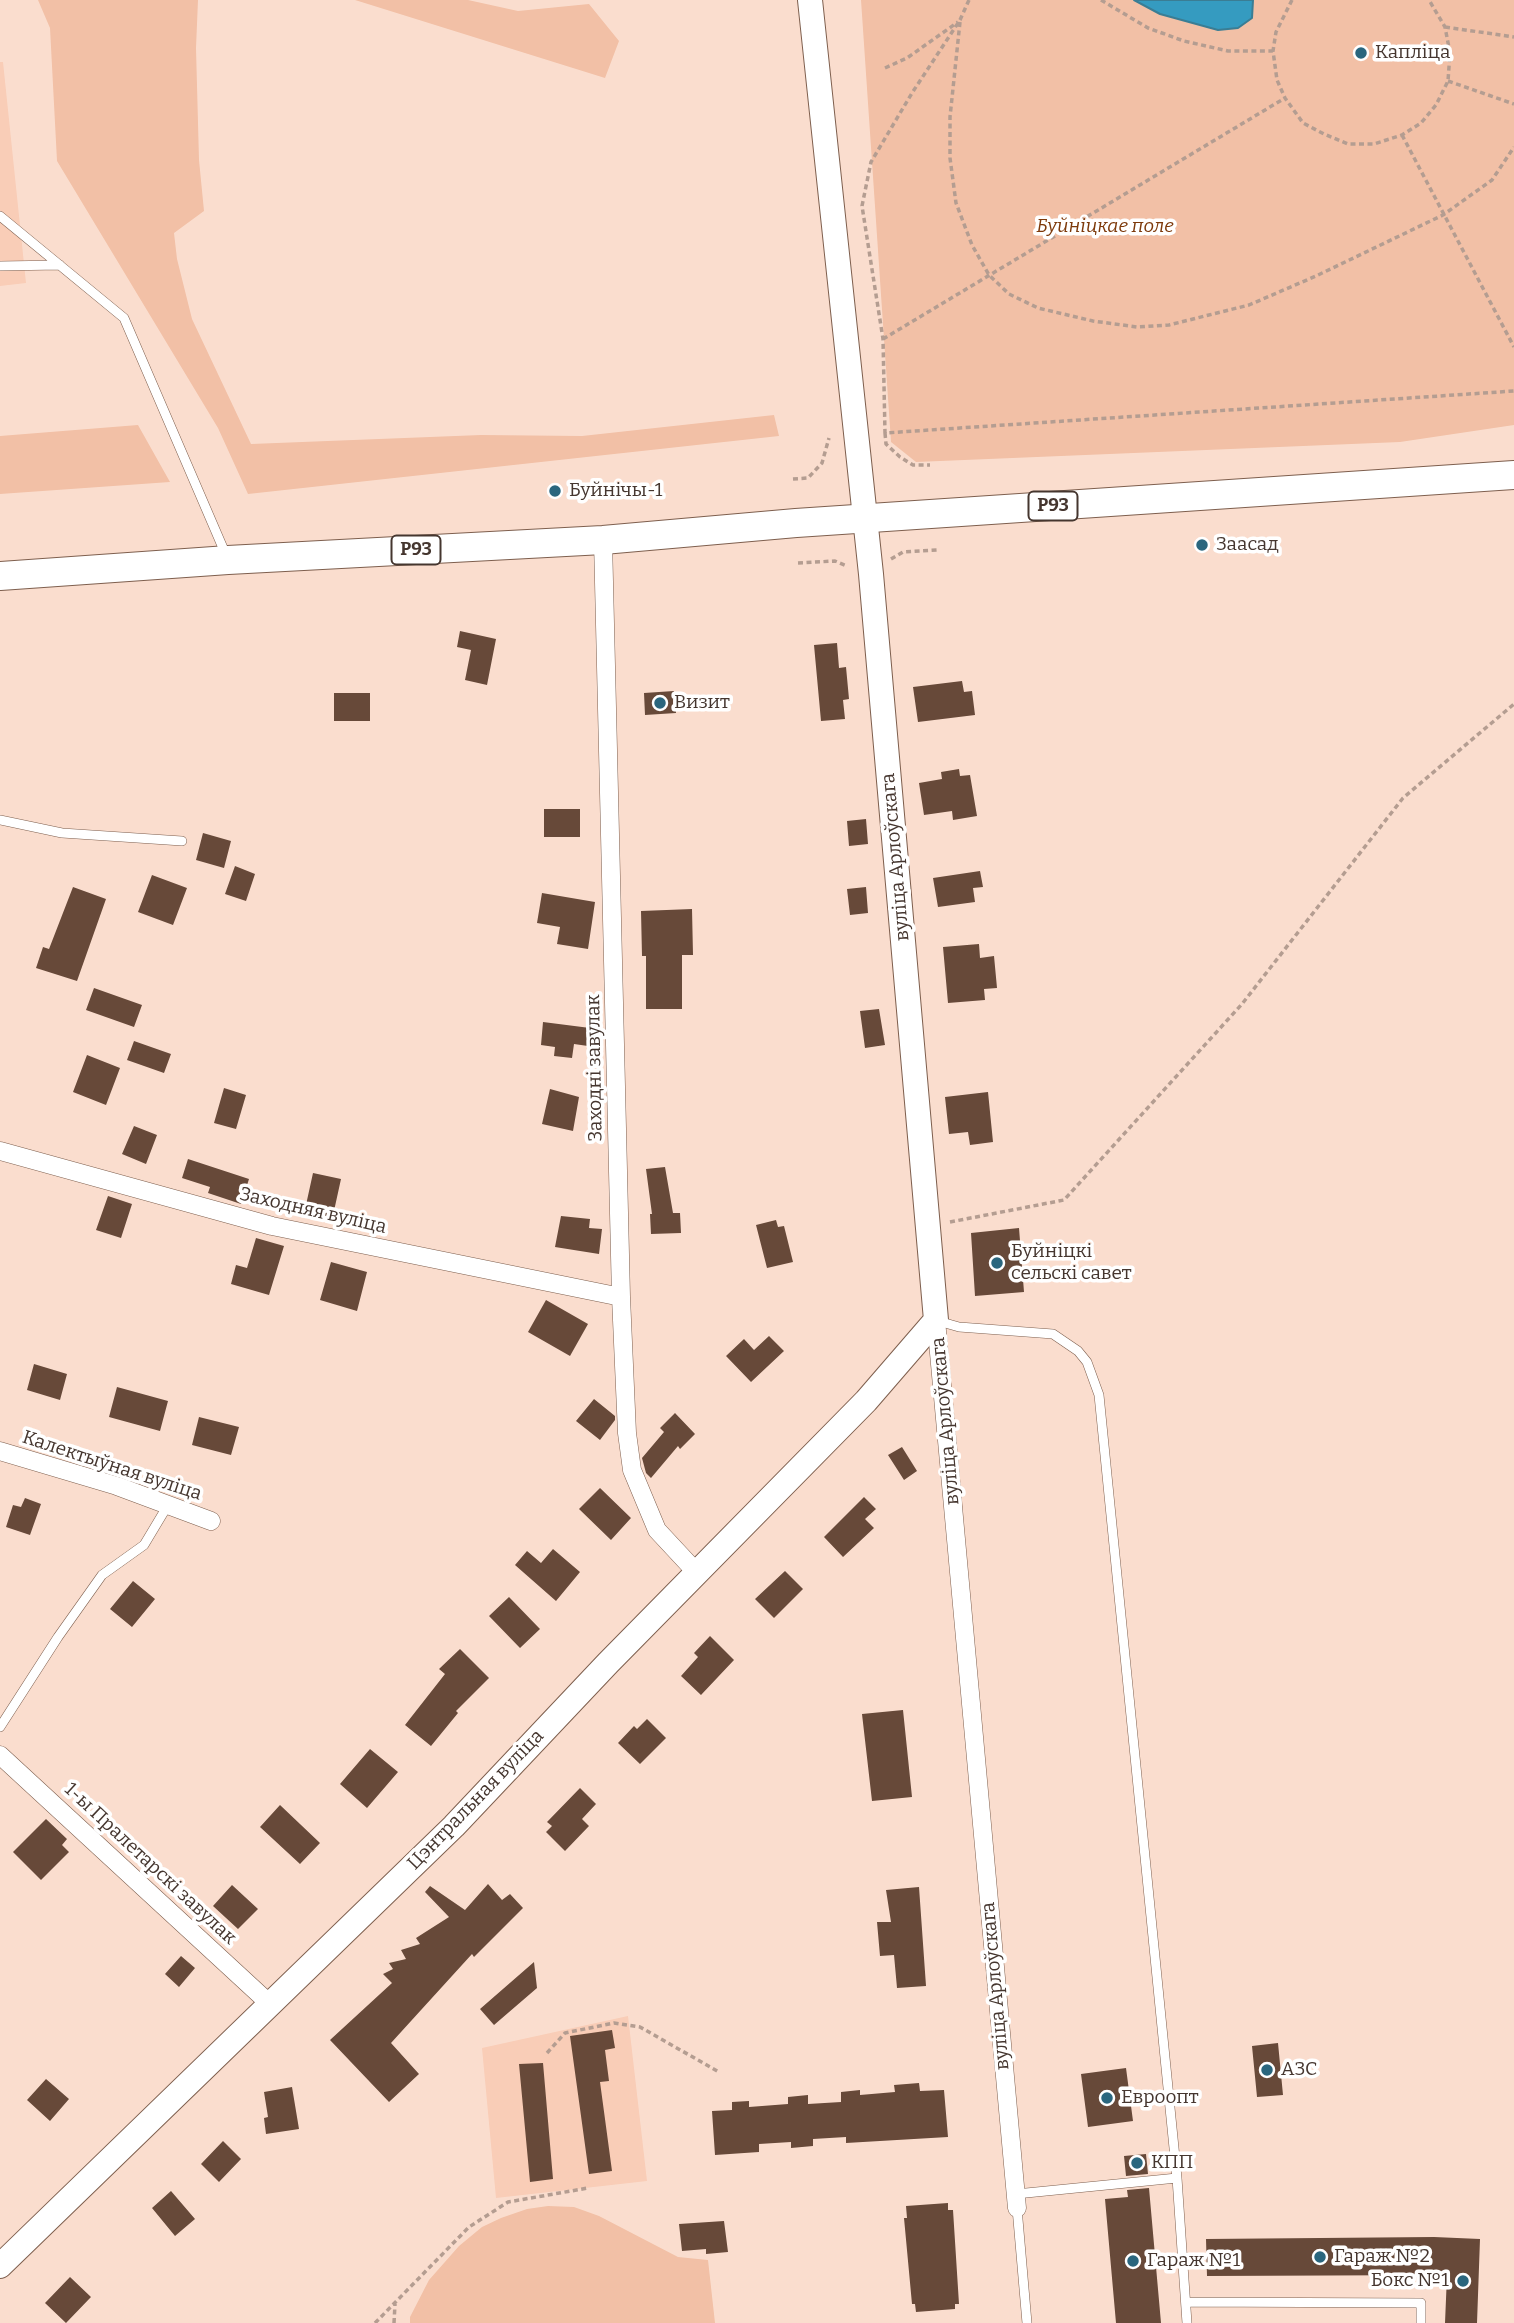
<!DOCTYPE html>
<meta charset="utf-8">
<style>
body{margin:0}
canvas{display:block;background:#faddce}
</style>
<canvas width="1514" height="2323"></canvas>
<script>
const g = document.querySelector('canvas').getContext('2d');
g.lineJoin = 'round';
function fillPath(path, color) {
  g.fillStyle = color;
  g.fill(path, 'evenodd');
}
function poly(rows) {
  const path = new Path2D();
  for (const r of rows) {
    path.moveTo(r[0], r[1]);
    for (let i = 2; i < r.length; i += 2) path.lineTo(r[i], r[i + 1]);
  }
  return path;
}
function stroke(path, color, width, dash) {
  g.strokeStyle = color;
  g.lineWidth = width;
  g.lineCap = dash ? 'butt' : 'round';
  g.setLineDash(dash || []);
  g.stroke(path);
}
function label(font, color, halo, rows, align = 'center') {
  g.font = font + ' Bitter,serif';
  g.lineWidth = 7;
  g.setLineDash([]);
  g.textBaseline = 'middle';
  g.strokeStyle = halo;
  g.fillStyle = color;
  for (const [text, x, y, turn = 0] of rows) {
    g.save();
    g.translate(x, y);
    g.rotate((+turn || 0) * Math.PI / 180);
    g.textAlign = isNaN(turn) ? turn : align;
    if (halo) g.strokeText(text, 0, 0);
    g.fillText(text, 0, 0);
    g.restore();
  }
}
fillPath(poly([
 [0,62,3,62,26,283,0,286],
 [628,2016,647,2181,496,2198,482,2048]
]), '#f9cdb7');
fillPath(poly([
 [38,0,198,0,196,48,199,160,204,211,174,233,177,259,192,319,251,444,481,435,582,436,774,415,779,436,248,494,218,428,57,161,50,28],
 [355,0,468,0,518,11,589,4,619,41,605,78],
 [861,0,1514,0,1514,425,1400,442,916,462,891,442],
 [138,425,170,482,0,494,0,436],
 [548,2206,574,2207,599,2216,678,2257,708,2260,715,2323,410,2323,410,2317,429,2280,459,2246,482,2227,501,2218,527,2209]
]), '#f2c0a6');
const water = poly([
 [1134,0,1253,0,1252,18,1238,28,1218,30,1160,14,1134,0]
]);
fillPath(water, '#359bc0');
stroke(water, '#3a7d94', 2);
fillPath(poly([
 [460,631,496,639,487,685,465,680,471,650,457,647],
 [837,643,839,668,846,667,849,699,843,700,845,719,821,721,814,645],
 [962,681,964,692,972,691,975,715,918,722,913,687],
 [674,691,676,713,645,715,644,693],
 [334,693,370,693,370,721,334,721],
 [959,769,960,776,970,775,977,816,953,820,952,811,924,815,919,783,942,779,941,772],
 [544,809,580,809,580,837,544,837],
 [866,819,868,844,849,846,847,821],
 [203,833,231,841,224,868,196,860],
 [235,866,255,874,246,901,225,894],
 [980,871,983,887,973,888,975,902,938,907,933,878],
 [152,875,187,888,173,925,138,912],
 [73,887,106,899,77,981,36,968,43,947,49,949],
 [866,887,868,913,850,915,847,889],
 [542,893,595,902,588,949,557,944,560,927,537,923],
 [692,909,693,955,682,955,682,1009,646,1009,646,956,642,956,641,911],
 [979,944,980,958,994,956,997,988,984,989,985,1000,948,1003,943,947],
 [94,988,142,1005,134,1027,86,1010],
 [879,1009,885,1045,865,1048,860,1011],
 [543,1022,590,1028,588,1046,574,1044,572,1058,554,1056,555,1047,541,1045],
 [134,1041,171,1054,164,1073,127,1060],
 [87,1055,120,1068,106,1105,73,1092],
 [224,1088,246,1095,236,1129,214,1123],
 [550,1089,579,1097,573,1131,542,1124],
 [988,1092,993,1142,970,1145,968,1132,949,1134,945,1097],
 [134,1126,157,1135,146,1164,122,1154],
 [188,1159,249,1179,241,1204,208,1193,210,1187,182,1178],
 [665,1167,673,1213,680,1213,681,1233,651,1234,650,1214,652,1214,646,1169],
 [313,1173,341,1179,332,1220,304,1214],
 [108,1196,132,1204,121,1238,96,1230],
 [561,1216,590,1219,589,1228,602,1229,599,1254,555,1247],
 [776,1220,778,1227,784,1226,793,1262,767,1268,756,1225],
 [1019,1228,1024,1292,975,1296,971,1233],
 [256,1238,284,1246,269,1295,231,1284,236,1265,247,1268],
 [331,1262,367,1272,357,1311,320,1300],
 [546,1300,588,1324,570,1356,528,1332],
 [769,1336,784,1351,751,1382,726,1356,744,1339,754,1350],
 [34,1364,67,1374,60,1400,27,1390],
 [117,1387,168,1401,160,1431,109,1417],
 [594,1399,615,1416,615,1420,600,1440,576,1421],
 [675,1413,695,1434,680,1449,678,1446,651,1478,646,1473,642,1458,664,1432,660,1428],
 [199,1417,239,1427,231,1455,192,1445],
 [902,1447,917,1471,904,1480,888,1455],
 [600,1488,631,1518,611,1540,579,1509],
 [864,1497,876,1509,865,1519,874,1528,843,1557,824,1537],
 [25,1498,41,1504,30,1535,6,1527,13,1505,21,1507],
 [553,1549,580,1572,556,1601,515,1565,527,1551,541,1563],
 [785,1571,803,1589,774,1618,755,1599],
 [133,1581,155,1599,132,1627,110,1609],
 [509,1597,540,1629,520,1648,489,1616],
 [710,1636,734,1660,701,1695,681,1676,698,1657,694,1653],
 [460,1649,489,1678,456,1711,458,1713,431,1746,405,1725,445,1674,439,1669],
 [903,1710,912,1797,872,1801,862,1714],
 [647,1719,666,1738,640,1764,618,1743,634,1726,637,1729],
 [370,1749,398,1772,367,1808,340,1784],
 [580,1788,596,1804,582,1819,589,1826,565,1851,546,1832,552,1826,547,1822],
 [280,1805,320,1843,300,1864,260,1827],
 [46,1819,67,1839,62,1845,69,1852,41,1880,13,1852],
 [488,1884,502,1900,510,1894,523,1908,474,1957,472,1954,391,2043,419,2074,389,2102,330,2040,392,1983,383,1974,393,1969,389,1963,406,1959,401,1950,420,1944,416,1938,449,1917,425,1892,430,1886,465,1910],
 [232,1885,258,1909,238,1929,213,1906],
 [919,1887,926,1986,897,1988,894,1955,880,1956,877,1922,891,1922,886,1890],
 [181,1956,195,1968,179,1987,165,1974],
 [534,1962,537,1988,494,2025,480,2009],
 [612,2030,615,2048,605,2050,609,2081,600,2082,612,2171,589,2174,570,2036],
 [1278,2043,1283,2095,1257,2097,1252,2046],
 [543,2063,553,2179,530,2182,519,2064],
 [1126,2068,1133,2121,1088,2127,1081,2074],
 [46,2079,69,2099,50,2121,27,2100],
 [919,2083,920,2091,944,2090,948,2137,846,2143,846,2137,813,2139,813,2146,791,2148,791,2142,759,2144,759,2152,715,2155,712,2111,732,2110,732,2102,749,2101,749,2107,788,2104,788,2097,808,2095,808,2104,841,2102,841,2092,860,2090,860,2095,895,2092,894,2085],
 [292,2087,299,2129,266,2134,264,2118,268,2117,264,2092],
 [223,2141,241,2159,219,2182,201,2164],
 [1146,2154,1148,2174,1126,2176,1124,2156],
 [1149,2188,1161,2323,1116,2323,1105,2199,1128,2197,1127,2190],
 [171,2191,195,2219,175,2236,152,2208],
 [948,2203,948,2210,953,2210,959,2304,955,2304,955,2309,916,2312,915,2304,912,2304,904,2218,907,2218,906,2206],
 [724,2221,728,2252,706,2254,706,2249,682,2251,679,2224],
 [1434,2237,1480,2239,1477,2323,1445,2323,1447,2275,1207,2276,1206,2239],
 [70,2277,91,2297,66,2323,45,2303]
]), '#674939');
const lane = poly([
 [0,216,124,318,226,555],
 [0,266,60,265],
 [0,820,62,833,182,841],
 [938,1321,959,1327,1053,1334,1078,1351,1087,1362,1099,1395,1177,2178,1187,2323],
 [0,1727,58,1637,102,1575,144,1545,168,1505],
 [1016,2194,1177,2178],
 [1017,2208,1027,2323],
 [1186,2302,1421,2303,1421,2323]
]);
const street = poly([
 [603,540,621,1297,627,1433,632,1470,657,1530,697,1573],
 [0,1151,272,1226,621,1297],
 [936,1320,1017,2208],
 [0,1451,117,1486,211,1521],
 [0,1755,271,2005]
]);
const secondary = poly([
 [0,2266,454,1826,608,1663,866,1401,936,1320,871,574,810,0]
]);
const primary = poly([
 [0,576,228,560,603,540,796,523,1514,475]
]);
stroke(lane, '#7e5f4e', 10);
stroke(street, '#7e5f4e', 19);
stroke(secondary, '#7e5f4e', 26);
stroke(primary, '#7e5f4e', 30);
stroke(poly([
 [969,0,960,20,912,93,871,162,862,206,883,339,885,433,1514,391],
 [1101,0,1148,28,1184,41,1228,51,1273,51],
 [1292,0,1276,32,1273,51,1277,80,1285,98,1303,123,1324,134,1348,144,1374,144,1402,135,1421,123,1436,105,1448,81,1450,53,1445,27,1429,0],
 [960,22,950,117,950,158,956,203,972,245,989,275,1009,294,1038,308,1093,321,1137,327,1169,325,1249,305,1316,276,1443,215,1492,180,1514,147],
 [1445,27,1514,37],
 [885,68,907,58,958,22],
 [1448,81,1514,104],
 [1402,135,1514,347],
 [883,339,1285,98],
 [885,433,886,444,900,457,913,465,930,465],
 [793,479,808,478,822,463,829,438],
 [891,559,903,552,938,550],
 [798,563,835,561,847,566],
 [950,1222,1064,1200,1242,1004,1403,798,1514,704],
 [547,2053,565,2033,614,2023,640,2027,719,2072],
 [375,2323,469,2227,508,2202,588,2188],
 [394,2323,395,2304]
]), '#b49d91', 3.5, [5, 3.5]);
stroke(lane, '#fff', 9);
stroke(street, '#fff', 18);
stroke(secondary, '#fff', 24);
stroke(primary, '#fff', 28);
for (const [x, y, r, color] of [
 [1361,53,7,"#2a667e"],
 [555,491,7,"#2a667e"],
 [1202,545,7,"#2a667e"],
 [660,703,7,"#2a667e"],
 [997,1263,7,"#2a667e"],
 [1267,2070,7,"#2a667e"],
 [1107,2098,7,"#2a667e"],
 [1137,2163,7,"#2a667e"],
 [1320,2257,7,"#2a667e"],
 [1133,2261,7,"#2a667e"],
 [1463,2281,7,"#2a667e"]
]) {
  const dot = new Path2D();
  dot.arc(x, y, r, 0, 2 * Math.PI);
  g.fillStyle = color;
  g.fill(dot);
  stroke(dot, '#fff', 2.5);
}
for (const [x, y, w] of [
 [1053,506,49],
 [416,550,49]
]) {
  const box = new Path2D();
  box.roundRect(x - w / 2, y - 14.5, w, 29, 5);
  g.fillStyle = '#fff';
  g.fill(box);
  stroke(box, '#45362f', 2);
}
label('bold 18px', '#45362f', null, [
 ["Р93",1053,506],
 ["Р93",416,550]
]);
label('19px', '#45362f', '#fff', [
 ["Капліца",1375,53],
 ["Буйнічы-1",569,491],
 ["Заасад",1216,545],
 ["Визит",674,703],
 ["Буйніцкі",1011,1252],
 ["сельскі савет",1011,1274],
 ["АЗС",1281,2070],
 ["Евроопт",1121,2098],
 ["КПП",1151,2163],
 ["Гараж №2",1334,2257],
 ["Гараж №1",1147,2261],
 ["Бокс №1",1449,2281,"right"]
], 'left');
label('italic 19px', '#7d390a', '#fff', [
 ["Буйніцкае поле",1105,227]
]);
label('19px', '#45362f', '#fff', [
 ["вуліца Арлоўскага",896,857,-95],
 ["Заходні завулак",595,1068,-91],
 ["Заходняя вуліца",313,1211,13],
 ["вуліца Арлоўскага",946,1421,-95],
 ["Калектыўная вуліца",112,1466,18],
 ["Цэнтральная вуліца",476,1800,-46],
 ["1-ы Пралетарскі завулак",150,1864,43],
 ["вуліца Арлоўскага",996,1986,-95]
]);
</script>
